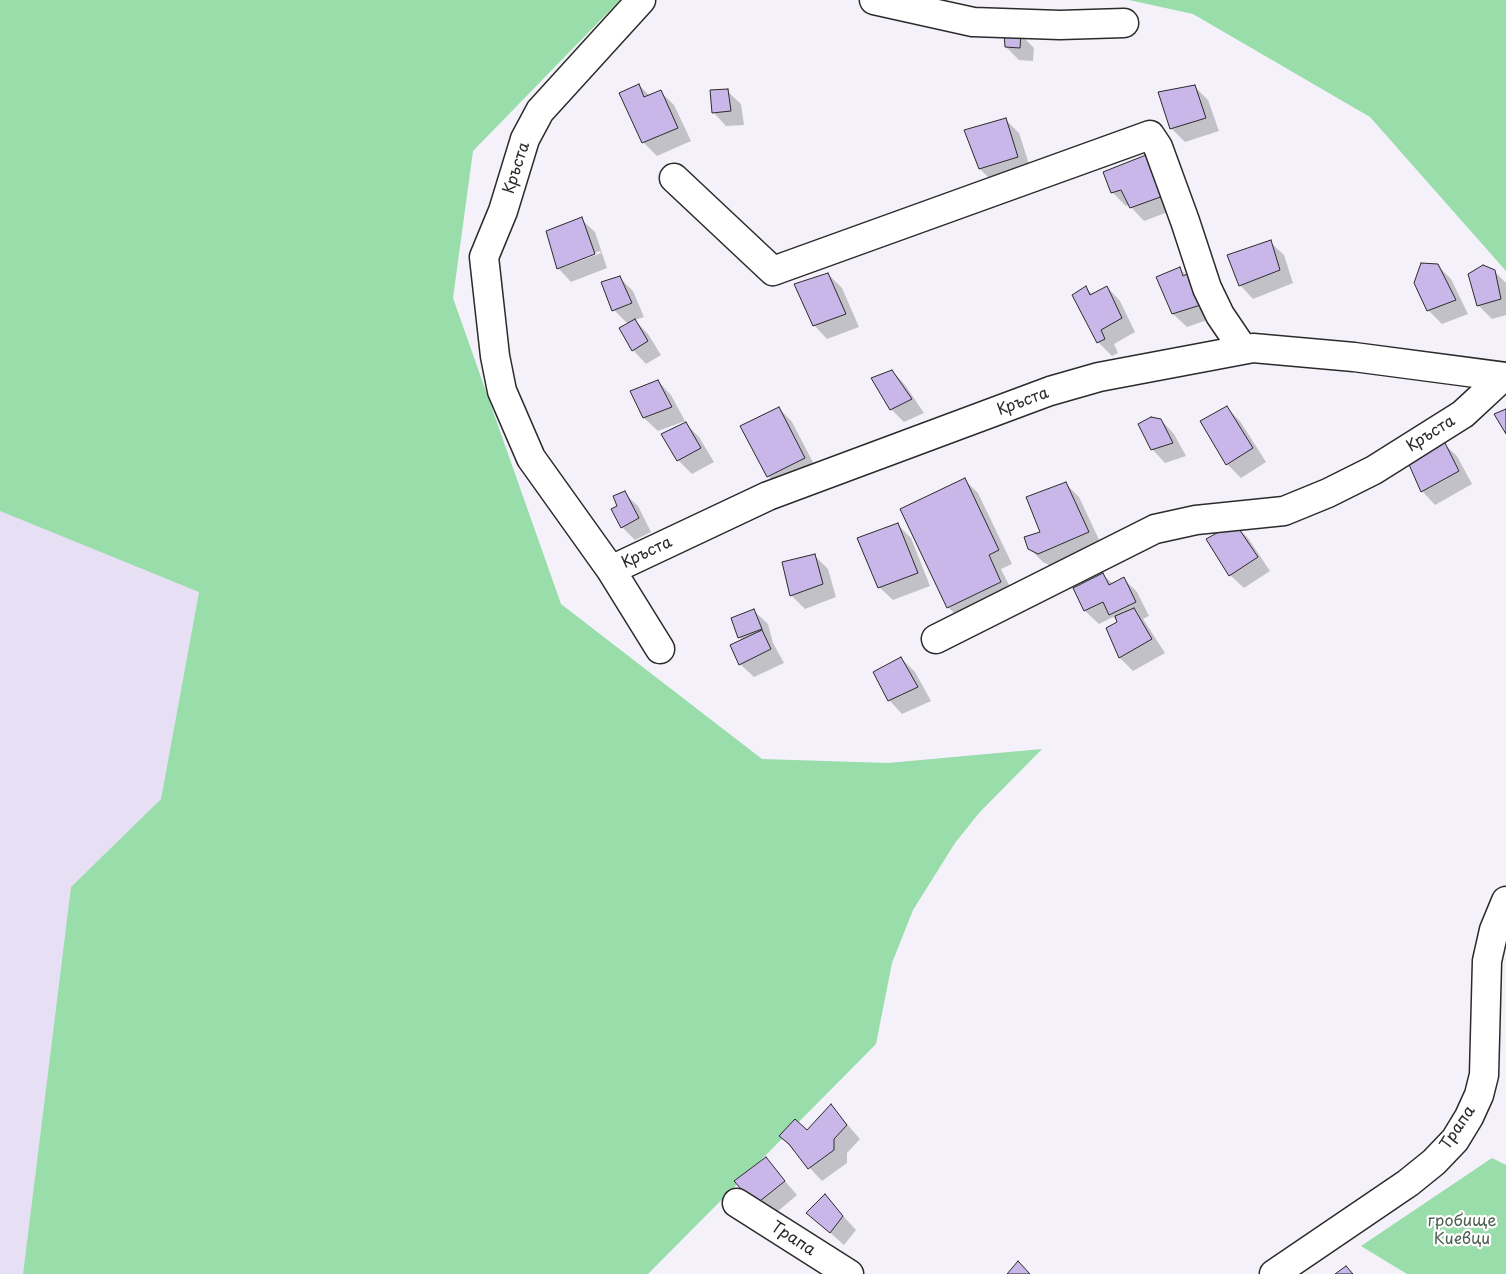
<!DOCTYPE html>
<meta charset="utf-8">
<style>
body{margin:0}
canvas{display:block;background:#f4f1fa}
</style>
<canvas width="1506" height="1274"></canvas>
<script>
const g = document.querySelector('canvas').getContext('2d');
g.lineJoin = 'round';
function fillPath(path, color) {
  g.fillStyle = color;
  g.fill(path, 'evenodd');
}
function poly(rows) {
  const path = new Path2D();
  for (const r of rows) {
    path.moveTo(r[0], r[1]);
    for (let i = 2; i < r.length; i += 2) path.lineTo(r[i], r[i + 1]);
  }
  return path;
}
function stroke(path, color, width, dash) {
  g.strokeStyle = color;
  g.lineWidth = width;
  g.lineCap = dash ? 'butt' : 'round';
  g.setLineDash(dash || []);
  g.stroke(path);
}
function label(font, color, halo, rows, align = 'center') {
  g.font = font + ' "Playpen Sans",sans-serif';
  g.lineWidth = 4.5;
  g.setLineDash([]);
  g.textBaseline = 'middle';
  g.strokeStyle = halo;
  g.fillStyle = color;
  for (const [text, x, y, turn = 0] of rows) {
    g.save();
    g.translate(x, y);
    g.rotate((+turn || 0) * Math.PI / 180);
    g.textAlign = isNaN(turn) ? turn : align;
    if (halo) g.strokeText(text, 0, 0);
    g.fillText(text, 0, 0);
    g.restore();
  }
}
fillPath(poly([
 [0,483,199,592,161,799,71,887,23,1274,0,1274]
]), '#e7e0f5');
fillPath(poly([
 [0,0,620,0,473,151,453,298,561,604,762,759,888,763,1042,749,979,813,955,843,913,910,892,963,876,1044,648,1274,23,1274,71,887,161,799,199,592,0,511],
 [1129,0,1506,0,1506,271,1370,117,1193,14],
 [1492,1158,1506,1165,1506,1274,1407,1274,1361,1246]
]), '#98ddaa');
fillPath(poly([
 [1020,34,1034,48,1033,61,1019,60,1006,47],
 [639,85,650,96,661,92,674,105,691,141,657,156,644,143,620,93],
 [1195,87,1208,100,1219,131,1185,142,1171,128],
 [727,91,741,104,744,125,726,126,713,112],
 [1005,119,1019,133,1031,170,993,182,980,169],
 [1146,157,1179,208,1144,221,1129,205,1126,206,1112,192],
 [581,219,595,232,607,268,571,282,558,268],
 [600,251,601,253,564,267,564,264],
 [1270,242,1284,255,1293,283,1253,299,1240,285],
 [1437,265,1451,279,1468,314,1442,324,1428,310],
 [1180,269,1187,276,1219,316,1187,327,1173,314,1158,278],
 [1494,271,1506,283,1506,315,1492,319,1478,305],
 [828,274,842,288,859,327,827,339,814,325],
 [620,278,633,291,644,317,635,320,648,334,661,355,646,364,633,350,628,324,614,310],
 [1107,287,1120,301,1135,332,1114,344,1118,353,1112,356,1098,342,1073,295,1086,288,1093,295],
 [892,371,905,385,924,413,904,422,891,409],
 [658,381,671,395,685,421,658,431,644,418,632,392],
 [779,408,792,422,818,472,782,490,768,476],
 [1227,408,1240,421,1266,462,1241,478,1227,464,1202,422],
 [1161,420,1174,434,1186,456,1165,463,1152,449],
 [686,424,699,437,714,462,692,474,678,460],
 [1443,443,1457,456,1472,484,1435,505,1422,491],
 [965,480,978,493,1012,564,1001,569,1014,595,961,620,948,607],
 [1065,483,1079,497,1102,546,1053,567,1043,562,1029,548,1042,533],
 [624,493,638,506,651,532,635,540,622,527,618,507],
 [898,525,911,538,930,586,893,600,879,587],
 [1235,525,1248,538,1270,571,1244,588,1230,575],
 [814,555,828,569,836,597,805,609,791,595],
 [1103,575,1113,584,1124,579,1137,592,1149,616,1143,619,1165,653,1133,671,1120,658,1119,623,1113,617,1099,624,1085,611,1075,588],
 [754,611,768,624,773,643,784,663,754,677,740,664,743,641,739,637],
 [901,658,915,672,931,701,902,714,889,700],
 [831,1106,860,1139,847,1153,847,1163,822,1181,780,1136,807,1132],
 [766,1159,797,1195,770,1218,756,1204],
 [825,1196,856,1230,844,1245,808,1213]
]), '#0003');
const building = poly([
 [1004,33,1021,33,1020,48,1005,47,1004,33],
 [639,84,644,97,661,90,678,128,642,143,619,93,639,84],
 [1195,85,1206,118,1170,129,1158,92,1195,85],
 [728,89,731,111,712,113,710,90,728,89],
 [1006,118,1018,157,979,169,964,130,1006,118],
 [1146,155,1166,195,1130,208,1121,190,1111,193,1103,172,1146,155],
 [582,217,595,254,557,269,546,231,582,217],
 [1271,240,1280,270,1239,286,1227,255,1271,240],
 [1421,263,1438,264,1456,300,1427,311,1414,283,1421,263],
 [1483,265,1495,270,1501,299,1477,306,1468,274,1483,265],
 [1180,267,1183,276,1191,272,1207,303,1172,314,1156,277,1180,267],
 [828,273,846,314,813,326,794,284,828,273],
 [620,276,632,303,612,311,601,282,620,276],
 [1086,286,1090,295,1107,286,1122,318,1101,330,1105,339,1097,343,1072,295,1086,286],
 [635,319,648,341,632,351,619,328,635,319],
 [892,370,912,399,890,410,871,378,892,370],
 [658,380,672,407,643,418,630,391,658,380],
 [1227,406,1253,448,1226,465,1200,421,1227,406],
 [779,407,805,458,767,477,740,426,779,407],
 [1506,409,1506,434,1494,414,1506,409],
 [1151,417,1161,419,1173,443,1151,450,1138,424,1151,417],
 [686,422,701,448,677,461,661,434,686,422],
 [1444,441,1459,471,1421,492,1407,460,1444,441],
 [965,478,999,550,989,555,1001,582,947,608,900,509,965,478],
 [1066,482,1089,532,1038,554,1028,549,1024,537,1040,532,1026,497,1066,482],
 [625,491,639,518,621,528,611,509,617,506,613,496,625,491],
 [898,523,918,573,878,588,857,538,898,523],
 [1235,523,1258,557,1229,576,1206,539,1235,523],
 [815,554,823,584,790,596,782,562,815,554],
 [1103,573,1109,585,1124,577,1136,602,1109,615,1103,602,1084,611,1073,588,1103,573],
 [1134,608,1152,639,1119,658,1106,628,1117,622,1115,616,1134,608],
 [754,609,762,629,738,638,731,618,754,609],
 [762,630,771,649,739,665,730,645,762,630],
 [901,657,918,687,888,701,873,672,901,657],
 [831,1104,847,1125,834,1139,834,1150,808,1169,789,1144,779,1136,795,1119,807,1130,831,1104],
 [766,1157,785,1181,755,1205,734,1181,766,1157],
 [825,1194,843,1216,830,1233,806,1213,825,1194],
 [1018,1261,1030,1274,1007,1274,1018,1261],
 [1346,1266,1353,1274,1335,1274,1346,1266]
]);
fillPath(building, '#c8b7e8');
stroke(building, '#2b2b2b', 1);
const minor = poly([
 [641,0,540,111,525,139,503,211,484,257,495,356,502,391,531,458,611,570,768,496,1050,391,1099,377,1253,348,1354,357,1506,377],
 [874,0,973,22,1060,25,1124,23],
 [674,178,773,271,1150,135,1158,147,1185,221,1207,288,1220,315,1243,349],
 [611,570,660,649],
 [936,639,1155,529,1196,520,1284,511,1328,493,1374,470,1463,414,1503,377],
 [737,1203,849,1274],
 [1274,1274,1408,1183,1434,1162,1455,1140,1469,1117,1479,1095,1484,1075,1487,961,1494,930,1506,901]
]);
stroke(minor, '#2b2b2b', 31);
stroke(minor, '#fff', 28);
label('16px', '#2b2b2b', '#fff', [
 ["Кръста",517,168,-72],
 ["Кръста",1023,402,-20],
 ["Кръста",1431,434,-32],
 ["Кръста",647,553,-25],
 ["Трапа",1458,1128,-56],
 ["Трапа",793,1239,33]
]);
label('16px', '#4c6051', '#fff', [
 ["гробище",1462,1222],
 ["Киевци",1462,1240]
]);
</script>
